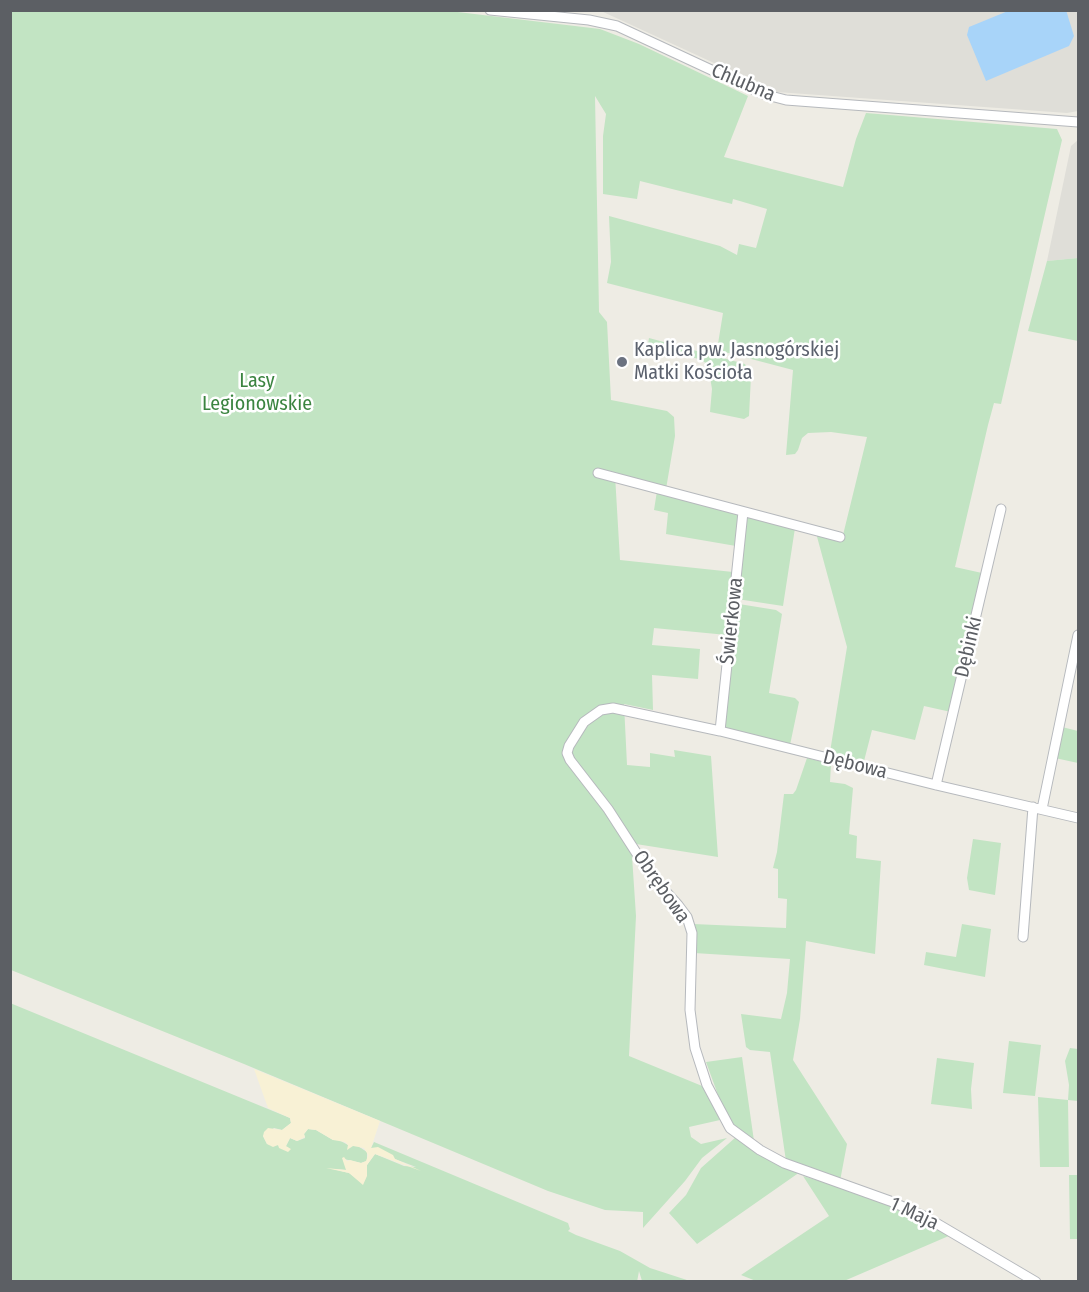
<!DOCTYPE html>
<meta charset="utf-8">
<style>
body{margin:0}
#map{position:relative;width:1089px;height:1292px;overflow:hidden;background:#eeece4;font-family:"Fira Sans Condensed",sans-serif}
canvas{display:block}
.frame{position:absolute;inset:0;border:12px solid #5c5f64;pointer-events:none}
</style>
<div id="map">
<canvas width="1089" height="1292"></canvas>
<div class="frame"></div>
</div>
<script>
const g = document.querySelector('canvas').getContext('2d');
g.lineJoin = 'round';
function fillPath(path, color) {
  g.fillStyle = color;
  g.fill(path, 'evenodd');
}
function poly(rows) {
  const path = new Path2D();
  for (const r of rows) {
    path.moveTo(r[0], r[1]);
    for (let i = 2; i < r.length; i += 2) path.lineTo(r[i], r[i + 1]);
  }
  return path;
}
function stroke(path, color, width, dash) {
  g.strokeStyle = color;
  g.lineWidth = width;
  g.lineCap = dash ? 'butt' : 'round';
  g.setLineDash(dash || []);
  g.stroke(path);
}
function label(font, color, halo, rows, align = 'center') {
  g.font = font + ' "Fira Sans Condensed",sans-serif';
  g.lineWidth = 5;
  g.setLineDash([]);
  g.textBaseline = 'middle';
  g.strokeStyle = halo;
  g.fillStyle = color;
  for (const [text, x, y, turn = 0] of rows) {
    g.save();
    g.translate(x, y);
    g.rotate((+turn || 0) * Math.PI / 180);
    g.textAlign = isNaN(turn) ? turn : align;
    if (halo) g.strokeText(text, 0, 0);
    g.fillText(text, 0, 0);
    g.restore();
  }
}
fillPath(poly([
 [601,11,1078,11,1078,111,1067,113,777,92],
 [1078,140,1078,258,1047,261,1071,146]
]), '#dfded8');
fillPath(poly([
 [441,10,600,29,639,44,748,96,724,157,843,187,856,139,866,113,1057,129,1062,140,1001,404,994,403,988,425,955,567,982,573,951,712,924,706,915,740,872,730,864,761,830,752,847,647,816,533,843,535,867,437,831,432,808,433,802,438,798,450,795,454,786,455,793,370,717,350,723,313,607,283,611,262,609,216,720,246,737,255,739,244,756,248,767,209,733,199,732,204,640,181,637,199,603,194,603,136,606,114,595,96,599,312,607,322,611,400,667,411,674,417,675,436,666,489,615,475,620,560,733,572,727,635,654,628,652,645,700,649,698,679,652,675,653,710,624,704,627,765,650,767,650,753,675,757,674,750,711,756,718,857,636,844,631,841,636,916,629,1056,707,1088,720,1120,689,1127,691,1137,701,1144,727,1138,702,1158,685,1181,643,1228,643,1212,605,1210,548,1191,244,1064,11,970,10,11],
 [1078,258,1078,341,1028,331,1047,261],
 [649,338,745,364,751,376,749,416,744,419,710,412,712,389,710,377,704,372,706,363,699,359,650,347,648,344],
 [657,491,738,513,740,515,736,546,666,534,668,513,654,510],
 [747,515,795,528,783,606,737,599],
 [739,604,776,610,782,614,769,693,795,698,799,702,790,745,727,730,724,725,737,606],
 [1062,727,1078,731,1078,763,1055,758],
 [807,758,831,764,830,782,845,784,853,788,849,834,857,836,856,858,881,861,875,954,806,941,800,1019,793,1060,847,1144,840,1181,786,1161,770,1052,750,1050,746,1047,741,1014,781,1019,787,993,790,959,694,953,693,924,786,928,787,899,778,898,778,869,773,868,777,852,784,794,793,794,796,790],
 [973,839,1001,843,995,895,969,890,967,878],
 [962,924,991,929,985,977,924,965,926,952,956,957],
 [10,1003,290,1118,291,1123,282,1130,274,1128,263,1136,267,1144,286,1146,290,1138,297,1141,305,1138,304,1134,308,1129,316,1130,333,1140,339,1140,348,1145,358,1146,367,1152,367,1161,361,1163,344,1159,347,1170,333,1169,349,1173,357,1178,367,1176,367,1165,375,1154,404,1166,416,1167,395,1159,387,1153,371,1148,374,1142,568,1223,570,1229,568,1231,576,1235,620,1251,650,1268,690,1281,642,1281,639,1271,637,1282,11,1281],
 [1009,1041,1041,1045,1035,1096,1003,1093],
 [1070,1048,1078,1049,1078,1101,1068,1100,1069,1167,1040,1167,1038,1097,1068,1100,1069,1085,1065,1061],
 [742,1057,754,1141,734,1127,721,1103,706,1062],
 [937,1058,974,1063,971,1089,972,1109,931,1104],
 [736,1137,800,1172,697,1244,669,1213,686,1195,701,1168],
 [1069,1175,1078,1175,1078,1239,1070,1239],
 [803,1176,840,1187,908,1213,951,1235,844,1281,756,1281,741,1275,829,1216]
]), '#c2e4c3');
fillPath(poly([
 [254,1069,380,1121,371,1148,378,1147,393,1155,395,1159,421,1171,375,1154,367,1165,367,1176,363,1185,349,1173,326,1168,346,1170,342,1158,344,1157,347,1161,350,1160,361,1163,366,1161,368,1155,364,1148,353,1146,347,1150,348,1145,345,1142,333,1140,316,1130,308,1129,304,1134,305,1137,297,1141,290,1138,286,1146,291,1149,288,1152,279,1148,278,1145,273,1147,267,1144,263,1136,264,1132,268,1128,282,1130,291,1123,290,1118,268,1108]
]), '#f8f1d5');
fillPath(poly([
 [1066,10,1074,36,1069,46,986,81,967,35,969,27,1008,11]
]), '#a8d4f9');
const minor = poly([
 [490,10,589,20,617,26,763,94,786,100,1078,122],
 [598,473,840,537],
 [720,731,743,512],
 [936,785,1001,509],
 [1042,809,1078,635],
 [1023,937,1033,807],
 [1036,1282,924,1216,890,1201,784,1163,760,1150,730,1128,707,1085,695,1048,690,1010,692,933,687,917,678,905,650,874,608,809,570,760,567,753,569,746,584,722,601,710,613,708,720,731,936,785,1078,818]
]);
stroke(minor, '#b6b9bd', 11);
stroke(minor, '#fff', 9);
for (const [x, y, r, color] of [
 [622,362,6,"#6b7280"]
]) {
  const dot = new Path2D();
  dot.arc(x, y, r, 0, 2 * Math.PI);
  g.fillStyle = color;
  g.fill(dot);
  stroke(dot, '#fff', 2);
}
label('20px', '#5c5f64', '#fff', [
 ["Chlubna",743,83,23],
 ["Świerkowa",732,621,-84],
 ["Dębinki",969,647,-77],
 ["Dębowa",855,765,14],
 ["Obrębowa",661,887,55],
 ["1 Maja",914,1214,25]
]);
label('20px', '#5b616d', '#fff', [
 ["Kaplica pw. Jasnogórskiej",634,350],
 ["Matki Kościoła",634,373]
], 'left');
label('20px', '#3b8440', '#fff', [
 ["Lasy",257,381],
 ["Legionowskie",257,404]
]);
</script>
